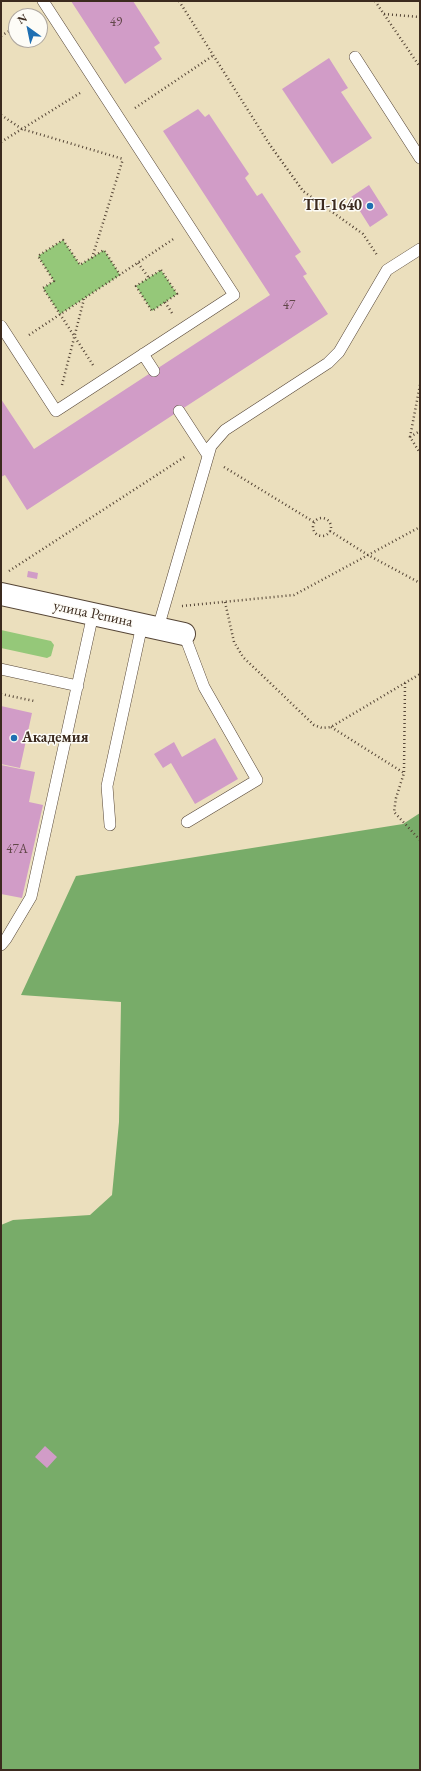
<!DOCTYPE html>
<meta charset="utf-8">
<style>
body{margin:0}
#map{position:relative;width:421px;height:1771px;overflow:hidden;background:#ebdfbd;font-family:"EB Garamond",serif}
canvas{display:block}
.frame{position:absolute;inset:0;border:2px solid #3b2a1e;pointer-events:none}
.north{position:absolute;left:8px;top:8px;width:40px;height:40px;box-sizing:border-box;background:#fdfcf7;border:1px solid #afa8a0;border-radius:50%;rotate:327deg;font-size:11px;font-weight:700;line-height:16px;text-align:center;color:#3b2a1e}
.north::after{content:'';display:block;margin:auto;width:14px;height:18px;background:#1f6fb2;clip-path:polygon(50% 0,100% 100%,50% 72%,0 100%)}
</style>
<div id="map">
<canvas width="421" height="1771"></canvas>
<div class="frame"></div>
<div class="north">N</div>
</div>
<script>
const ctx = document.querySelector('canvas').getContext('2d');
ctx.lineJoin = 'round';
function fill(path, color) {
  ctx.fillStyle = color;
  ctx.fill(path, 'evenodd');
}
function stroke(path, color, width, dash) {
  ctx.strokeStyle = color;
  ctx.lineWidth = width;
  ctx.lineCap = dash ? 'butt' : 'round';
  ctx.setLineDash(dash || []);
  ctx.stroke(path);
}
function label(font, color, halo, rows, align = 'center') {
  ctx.font = font + ' "EB Garamond",serif';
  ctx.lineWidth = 3;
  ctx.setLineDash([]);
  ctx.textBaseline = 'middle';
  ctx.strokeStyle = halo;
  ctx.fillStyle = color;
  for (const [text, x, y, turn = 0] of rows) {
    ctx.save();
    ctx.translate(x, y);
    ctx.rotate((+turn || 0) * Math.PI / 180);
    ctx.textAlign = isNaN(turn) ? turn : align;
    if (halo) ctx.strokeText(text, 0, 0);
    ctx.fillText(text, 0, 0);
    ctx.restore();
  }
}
fill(new Path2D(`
 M63 240 80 265 104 250 120 275 60 314 43 288 54 281 38 256Z
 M161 270 177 294 152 311 136 286Z
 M1 630 51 641 54 645 51 656 47 658 1 648Z`), '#95c879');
fill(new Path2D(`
 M420 813V1770H1V1225L13 1220 90 1215 112 1195 119 1122 121 1002 21 995 76 876 403 824Z`), '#78ac69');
fill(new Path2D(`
 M71 1H133L160 43 154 47 162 59 125 84Z
 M329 58 348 88 341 92 372 138 332 164 282 89Z
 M198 109 205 117 209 114 249 174 245 178 257 196 262 193 301 252 295 256 307 274 303 276 328 314 27 510 5 475 1 477V399L34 449 270 295 163 131Z
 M369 185 388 215 370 227 351 197Z
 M28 571 38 573 37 579 27 577Z
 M1 706 32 713 20 768 1 764Z
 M215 738 238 779 195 804 171 763 163 768 154 754 174 742 182 757Z
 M1 765 35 772 29 802 43 805 22 898 1 894Z
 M45 1446 57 1457 47 1468 35 1457Z`), '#d19cc7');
const service = new Path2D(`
 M355 57 420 158
 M1 326 56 411 234 295 43 1
 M143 354 154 371
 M179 411 207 454
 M158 628 211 446 225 430 328 363 339 352 387 270 420 249
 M184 634 204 687 257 780 187 822
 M1 669 78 686
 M110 825 107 786 142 625
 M1 945 6 939 31 897 93 614`);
const minor = new Path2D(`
 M1 594 184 634`);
stroke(service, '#554536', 12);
stroke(minor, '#554536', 24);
stroke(new Path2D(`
 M179 1 270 145 303 191 363 234 377 255
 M375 1 420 67
 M384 14 420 17
 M1 36 16 27
 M135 108 214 55
 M1 115 22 129 123 159
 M1 142 80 93
 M92 258 123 159
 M138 263 149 278
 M161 270 177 294 152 311 136 286Z
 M165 302 172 313
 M29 335 175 238
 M93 365 43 288 54 281 38 256 63 240 80 265 104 250 120 275
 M62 385 84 299
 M420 385 410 437 420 453
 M410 437 420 431
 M224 467 314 522
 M313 527a9 9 0 1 1 18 0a9 9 0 1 1-18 0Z
 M330 531 368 555 420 583
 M9 571 186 456
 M225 602 234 642 243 657 314 725 322 728 331 727 420 674
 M182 606 294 595 420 527
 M1 694 34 701
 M331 727 404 773 396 798 394 812 420 840
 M404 772 405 683`), '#554536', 2.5, [1, 3]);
stroke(service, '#fff', 11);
stroke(minor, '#fff', 22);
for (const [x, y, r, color] of [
 [370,206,4,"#1f6fb2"],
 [14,738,4,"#1f6fb2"]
]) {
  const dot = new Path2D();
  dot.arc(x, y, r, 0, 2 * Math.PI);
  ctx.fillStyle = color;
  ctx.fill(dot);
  stroke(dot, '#fdfcf7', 1.5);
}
label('13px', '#604648', null, [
 ["49",116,22],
 ["47",289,305],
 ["47А",17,849]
]);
label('bold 15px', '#3b2a1e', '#fdfcf7', [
 ["ТП-1640",362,206],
 ["Академия",22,738,"left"]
], 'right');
label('15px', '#3b2a1e', '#fdfcf7', [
 ["улица Репина",93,614,12]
]);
</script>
